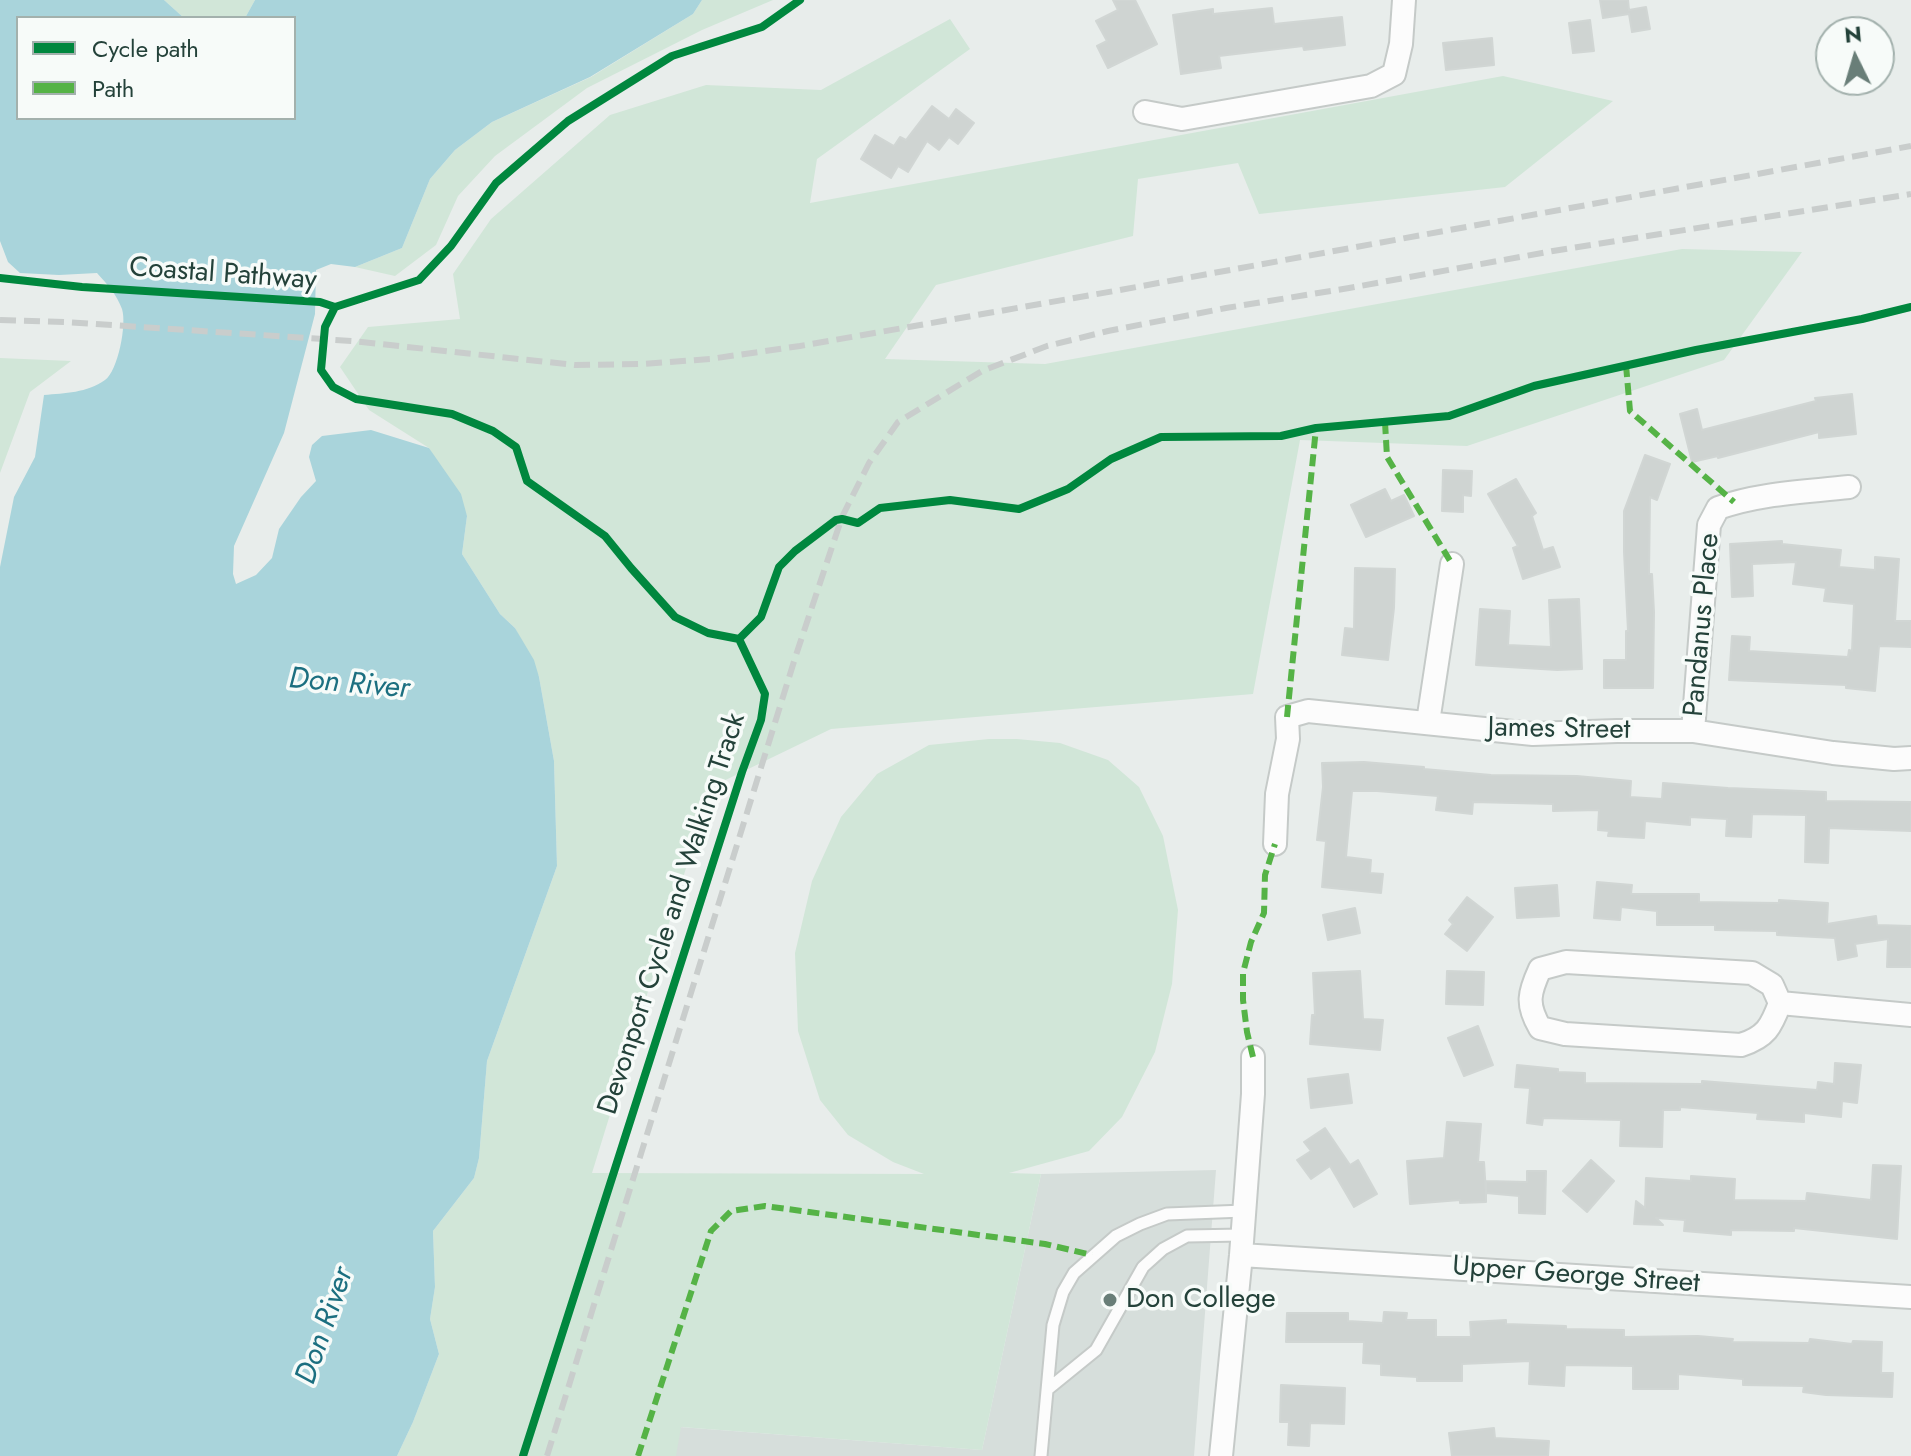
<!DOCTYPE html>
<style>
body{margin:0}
#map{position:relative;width:1911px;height:1456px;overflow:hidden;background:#e8edeb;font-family:Jost,sans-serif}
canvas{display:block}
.legend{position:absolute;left:16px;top:16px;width:280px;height:104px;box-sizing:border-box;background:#f7fbf9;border:2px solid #a3b1ad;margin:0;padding:10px 14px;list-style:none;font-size:24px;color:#24423a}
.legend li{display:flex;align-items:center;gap:16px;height:40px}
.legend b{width:40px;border:2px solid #a3b1ad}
.north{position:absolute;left:1815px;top:16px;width:80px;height:80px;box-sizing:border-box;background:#f7fbf9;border:2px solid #a3b1ad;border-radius:50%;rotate:355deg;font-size:22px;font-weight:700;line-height:32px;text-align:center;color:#24423a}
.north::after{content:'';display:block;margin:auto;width:28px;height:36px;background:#697e78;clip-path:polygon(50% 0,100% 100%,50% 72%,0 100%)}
</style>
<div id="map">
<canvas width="1911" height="1456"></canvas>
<ul class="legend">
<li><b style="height:10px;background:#00873e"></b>Cycle path</li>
<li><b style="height:10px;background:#55b346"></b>Path</li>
</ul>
<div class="north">N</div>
</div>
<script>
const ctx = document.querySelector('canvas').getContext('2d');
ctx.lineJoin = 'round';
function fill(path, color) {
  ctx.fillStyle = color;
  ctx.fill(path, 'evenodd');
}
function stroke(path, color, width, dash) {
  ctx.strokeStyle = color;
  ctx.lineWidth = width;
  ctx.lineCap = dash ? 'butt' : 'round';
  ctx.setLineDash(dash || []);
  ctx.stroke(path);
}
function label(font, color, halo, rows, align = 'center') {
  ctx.font = font + ' Jost,sans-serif';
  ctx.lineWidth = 7;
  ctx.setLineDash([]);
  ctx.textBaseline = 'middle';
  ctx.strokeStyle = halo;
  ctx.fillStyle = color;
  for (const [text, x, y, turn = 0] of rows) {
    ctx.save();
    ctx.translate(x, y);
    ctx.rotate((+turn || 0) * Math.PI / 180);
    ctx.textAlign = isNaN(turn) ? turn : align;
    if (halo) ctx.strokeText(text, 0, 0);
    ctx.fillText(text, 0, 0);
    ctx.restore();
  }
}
fill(new Path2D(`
 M1216 1170 1194 1456H674L680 1427 982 1450 1041 1174Z`), '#d6dedb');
fill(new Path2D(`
 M164 0H255L245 18H184Z
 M702 0H773L702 30 587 88 495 156 458 196 436 245 395 276 355 267 402 248 430 179 455 150 492 122 591 77 693 14Z
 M950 19 970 49 817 159 810 203 1503 76 1613 101 1505 187 1259 214 1238 163 1138 179 1133 236 936 285 885 359 1045 364 1682 249 1802 252 1724 360 1467 446 1300 440 1253 694 831 729 711 787 592 1173 924 1174 893 1162 848 1135 820 1100 798 1031 795 953 812 881 841 817 877 774 929 745 989 739H1017L1060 743 1108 760 1139 787 1163 836 1178 910 1172 984 1155 1052 1122 1117 1089 1151 1009 1173 1041 1174 982 1450 681 1427 676 1456H397L413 1422 439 1354 430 1319 435 1287 433 1231 474 1178 479 1158 487 1061 557 866 554 761 539 677 515 628 500 614 462 554 467 516 429 448 369 410 340 367 368 327 460 319 453 274 491 219 610 115 706 85 821 90Z
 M0 358 71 361 30 392 0 473Z`), '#d1e6d8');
fill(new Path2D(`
 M0 0H164L184 18H18V118H294V18H245L255 0H702L693 14 590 77 492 122 455 150 430 179 402 248 355 267 331 264 316 270 315 314 284 433 234 546 233 574 236 584 256 575 272 558 279 529 301 497 316 481 309 457 312 445 322 436 371 430 429 448 461 494 467 516 462 554 500 614 515 628 534 660 539 677 554 761 557 866 487 1061 479 1158 474 1178 433 1231 435 1287 430 1319 439 1354 413 1422 397 1456H0V567L14 497 35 457 44 395C65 393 87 393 105 380 118 371 127 324 122 309 117 295 107 284 97 273L59 275 20 273 8 262 0 241Z`), '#a9d4db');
const building = new Path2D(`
 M1113 0H1135L1157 44 1108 68 1097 46 1107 41 1096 21 1118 10Z
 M1600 0H1628L1629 10 1646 7 1650 29 1632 32 1629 14 1603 18Z
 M1272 8 1274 24 1342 17 1345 45 1304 50 1303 46 1219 56 1221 68 1181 74 1173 15 1213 9V14Z
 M1590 20 1594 51 1573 53 1569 23Z
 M1492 38 1494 65 1446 70 1443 43Z
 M932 106 949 119 956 109 974 123 958 144 949 137 939 150 927 141 908 172 898 166 891 178 861 159 875 135 894 146 900 137 906 140Z
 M1852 394 1856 434 1819 438V432L1718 458V456L1692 462 1680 414 1697 409 1702 430 1816 401 1815 398Z
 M1645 455 1670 464 1657 500 1650 497 1649 574H1652L1654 612 1653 688H1604V660H1626V631H1628L1624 552V511Z
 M1443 470 1472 471 1471 496 1463 495V512L1442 511Z
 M1516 479 1536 513 1532 516 1543 550 1553 547 1560 567 1523 579 1513 548 1518 546 1488 494Z
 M1385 489 1391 501 1404 495 1414 516 1366 537 1351 505Z
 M1782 541V544L1841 550 1839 567 1875 570V557L1899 559 1895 621H1911V647L1879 646 1875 691 1846 688V685L1729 680 1732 636 1750 637 1749 651 1848 657 1849 650 1852 651 1854 604 1824 601 1826 588 1793 584 1796 562 1752 564 1753 596 1732 597 1730 544Z
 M1355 568 1395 569 1394 608 1388 660 1342 655 1345 628 1354 629Z
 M1579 599 1582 669 1557 670 1476 665 1480 609 1510 611 1508 645 1551 647 1549 600Z
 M1364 762 1424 767V769L1491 775 1577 776 1631 781 1630 797 1662 799 1663 783 1728 788 1826 792V801L1911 802V831L1829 828 1828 863 1805 862 1806 815 1752 814 1751 837 1726 836 1727 819 1690 817V825L1645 821 1644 838 1608 836 1609 831 1598 830 1599 810 1553 811V804L1473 802 1472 814 1436 810 1438 796 1377 791H1352L1346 857 1371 860 1370 873 1383 874 1381 893 1322 887 1326 841 1317 840 1323 787 1322 763Z
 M1597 882 1632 885 1631 894H1699V902L1779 903V900L1828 903 1827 924 1876 916 1877 925 1911 926V967H1887L1888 939 1855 944 1857 956 1838 960 1835 938 1777 935V931L1715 930V925H1657V911L1621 907 1620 920 1594 918Z
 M1557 885 1559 916 1517 918 1515 888Z
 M1467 897 1493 917 1467 951 1445 934 1453 924 1449 920Z
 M1355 908 1360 933 1328 940 1323 915Z
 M1360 971 1363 1019 1383 1020 1380 1050 1310 1044 1312 1015H1315L1313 973Z
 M1447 971 1484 972 1483 1005 1446 1004Z
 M1478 1026 1493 1065 1464 1076 1448 1038Z
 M1835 1063 1861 1065 1857 1103 1842 1101 1841 1117 1804 1113V1122L1757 1119 1758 1113 1680 1107V1110H1663L1662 1147 1620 1146 1621 1120 1543 1118 1542 1125 1527 1123 1530 1088 1515 1087 1517 1065 1558 1069V1072L1585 1073V1083L1702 1084V1081L1817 1090 1818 1082 1834 1084Z
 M1348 1074 1352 1103 1311 1108 1308 1079Z
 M1447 1122 1481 1124 1478 1162H1484L1486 1193V1181L1527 1182V1171H1546L1545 1214 1519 1213V1196L1486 1193V1202L1460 1203V1200L1410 1204 1407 1161 1444 1158Z
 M1325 1128 1350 1165 1358 1160 1377 1194 1354 1207 1330 1166 1311 1179 1297 1160 1311 1151 1304 1142Z
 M1591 1160 1614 1181 1587 1212 1563 1191Z
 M1873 1165 1901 1166 1897 1239 1794 1228V1231L1731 1230V1235L1684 1231 1685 1220 1656 1218 1663 1225 1634 1224 1636 1201 1645 1208 1646 1178 1691 1181V1176L1735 1179 1734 1200 1806 1201 1807 1193 1871 1200Z
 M1384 1312 1407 1313 1406 1320H1436V1337H1471L1470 1322 1506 1320V1324L1566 1326V1329L1624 1330V1337L1698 1336 1733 1339 1732 1342 1809 1343 1810 1339 1852 1344 1853 1341 1882 1342 1881 1373H1893L1892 1397 1826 1395 1803 1392 1804 1386 1743 1385V1379L1678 1374V1389H1633V1366L1565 1365 1564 1386 1529 1384 1530 1361 1462 1364V1381H1417V1377L1381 1375V1364L1363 1363 1364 1342H1286L1287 1313H1348V1321L1383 1323Z
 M1281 1385 1345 1388 1344 1424 1310 1423 1309 1446 1288 1445 1289 1422H1280Z
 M1494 1428 1495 1438 1549 1441 1548 1456H1452L1449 1433Z`);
fill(building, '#cfd4d2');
stroke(building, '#d1d6d4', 2);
const service = new Path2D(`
 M1048 1389 1096 1350 1143 1267 1163 1249 1187 1236 1242 1235
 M1041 1456 1053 1325 1063 1292 1074 1273 1116 1236 1140 1224 1167 1214 1244 1211`);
const minor = new Path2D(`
 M1145 112 1182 119 1371 86 1394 74 1401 44 1404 0
 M1428 722 1452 564
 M1693 731 1709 525 1718 508C1760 493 1805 492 1849 487
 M1275 844 1277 794 1288 739 1287 717 1308 711 1533 734 1617 731H1693L1833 753 1894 759 1911 758
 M1566 962 1752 973 1772 985 1780 1003C1771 1027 1766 1037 1741 1045L1565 1034 1540 1028C1526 1004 1529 993 1540 969Z
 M1780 1003 1911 1015
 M1241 1255 1911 1297
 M1221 1456 1241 1255 1253 1094V1057`);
stroke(service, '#c5cac8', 15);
stroke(minor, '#c5cac8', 26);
stroke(service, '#fcfcfc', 11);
stroke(minor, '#fcfcfc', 22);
stroke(new Path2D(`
 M0 320 66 322 352 341 575 365 643 364 710 359 800 346 1120 290 1911 146
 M547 1456 796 655 842 517 869 463 898 422 982 371 1047 346 1108 331 1226 308 1349 288 1553 251 1911 194`), '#c9cdcc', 6, [16, 8]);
stroke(new Path2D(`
 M1626 365 1630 411 1734 502
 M1385 422 1387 457 1452 564
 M1287 717 1316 428
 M1253 1057 1247 1032 1243 1000V973L1251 942 1264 913 1265 875 1275 844
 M638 1456 711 1231 731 1211 765 1206 1045 1244 1092 1255`), '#55b346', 6, [12, 6]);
stroke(new Path2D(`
 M0 278 82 287 320 302 335 307 325 327 321 370 333 387 356 399 452 414 493 431 516 447 527 481 605 536 631 568 675 617 708 633 739 639
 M335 307 419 280 451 246 496 183 568 121 672 56 762 27 800 0
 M739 639 761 617 779 567 795 551 836 520 842 519 858 523 880 508 950 500 1019 509 1068 489 1111 459 1161 437 1281 436 1316 428 1449 416 1534 386 1696 350 1862 319 1911 307
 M523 1456 742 772 761 720 765 694 739 639`), '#00873e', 8);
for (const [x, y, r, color] of [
 [1110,1300,8,"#697e78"]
]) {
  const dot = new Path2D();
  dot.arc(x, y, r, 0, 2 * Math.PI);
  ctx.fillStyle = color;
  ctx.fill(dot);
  stroke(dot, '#f7fbf9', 3);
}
label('28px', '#24423a', '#f7fbf9', [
 ["Coastal Pathway",223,275,4],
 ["Pandanus Place",1703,625,-85],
 ["James Street",1559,730,1],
 ["Devonport Cycle and Walking Track",673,914,-72],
 ["Upper George Street",1576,1276,4]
]);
label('28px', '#24423a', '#f7fbf9', [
 ["Don College",1126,1300]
], 'left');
label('italic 30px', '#1c6f80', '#f7fbf9', [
 ["Don River",349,685,5],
 ["Don River",326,1326,-71]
]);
</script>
